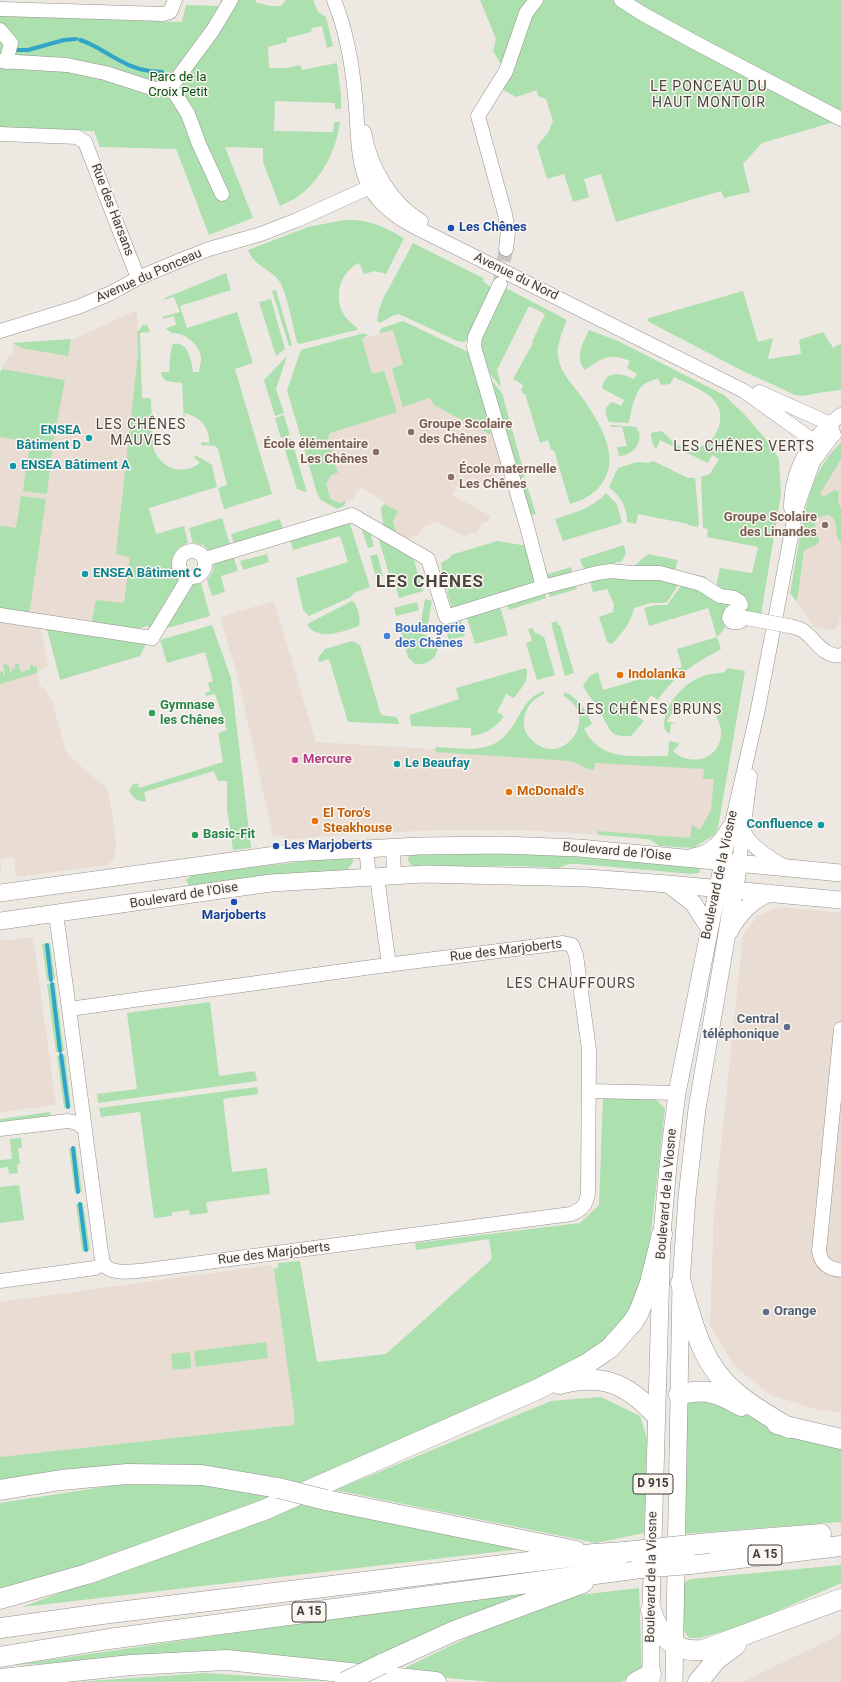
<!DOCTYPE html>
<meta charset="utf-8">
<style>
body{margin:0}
canvas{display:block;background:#eee8e3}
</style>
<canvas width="841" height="1682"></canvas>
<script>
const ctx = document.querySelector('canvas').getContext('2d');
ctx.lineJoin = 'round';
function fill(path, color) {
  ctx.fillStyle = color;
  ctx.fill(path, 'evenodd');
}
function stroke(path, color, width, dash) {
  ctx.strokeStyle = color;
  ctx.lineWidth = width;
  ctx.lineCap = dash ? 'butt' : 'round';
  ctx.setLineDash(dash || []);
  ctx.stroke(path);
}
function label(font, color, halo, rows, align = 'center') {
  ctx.font = font + ' Roboto,sans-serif';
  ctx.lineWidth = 3;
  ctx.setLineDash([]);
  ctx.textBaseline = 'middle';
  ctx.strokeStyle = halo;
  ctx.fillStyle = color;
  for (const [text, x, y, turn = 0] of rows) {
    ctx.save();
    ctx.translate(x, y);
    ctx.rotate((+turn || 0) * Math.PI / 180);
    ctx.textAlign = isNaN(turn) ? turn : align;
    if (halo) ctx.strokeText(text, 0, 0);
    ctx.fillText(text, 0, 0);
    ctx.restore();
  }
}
fill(new Path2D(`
 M137 310 141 539 126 632 0 612V372L8 357 13 355V343L74 339Z
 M404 326 469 360 507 468 500 470 496 479 482 483 473 478 459 482 452 495 491 516 488 521 482 523 477 532 464 536 437 522 424 526 419 535 406 539 397 534 391 509 384 504 382 500 362 488 358 490 353 499 339 503 330 497 326 484 331 475 338 473 328 438 365 371 356 341Z
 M841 452V617L838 620 840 623 834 630 815 628 797 602 813 498Z
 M274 601 316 742 727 767 719 811 696 844 594 834 518 830H443L374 833 366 827H354L350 834 284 840 282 835 273 836 237 674 220 617Z
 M0 620 40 627 48 665 37 673 40 686 44 688 52 701 66 751 70 757 107 788 112 811 116 842 115 854 113 860 107 865 16 877 14 857 0 859 2 873 0 874Z
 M780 907 841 913V1412L818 1410 771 1395 734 1366 710 1325 714 1212 743 935 758 915Z
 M33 937 56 1105 0 1112V941Z
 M270 1265 274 1269 295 1420 293 1425 0 1457V1302Z
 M841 1634V1682H743Z`), '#e9dcd2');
fill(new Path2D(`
 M221 0H256L255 2 270 6H281L286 0H313L318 12 326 17 333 46 327 48 322 26 312 28 311 32 287 38V42L268 47 269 68H287L300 65 302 70 337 63 341 96V109H335V103L275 101 274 131 333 132 334 122H340C337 150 320 182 296 198 291 201 285 203 280 206L263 162V148L225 147 253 218 209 235 176 149 100 147 94 131 0 128V16L182 22 186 5 220 6Z
 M480 0H531L502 66 493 51 496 39Z
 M544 0H612L640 18 834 122 762 143 743 164 750 192 724 198 721 191 616 222 601 174 584 179 589 197 573 202 564 174 547 179 537 146 548 133 553 121 546 99 538 96 537 90 516 97 500 88 531 18 536 9Z
 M632 0H841V114L705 42Z
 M344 220C370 219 382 226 404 238L386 274 375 271 364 274 359 263C340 272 333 296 344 315 347 320 353 324 357 328V330L299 344 297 342C293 328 287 293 280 282 271 269 254 266 248 250L308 227Z
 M413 243 483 278 484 279 483 281 493 289 467 340 464 342 457 341 399 314 392 316 380 323 377 321 379 309 383 299Z
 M226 273 231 290 180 306 187 328 237 312 253 363 235 369 272 494 224 509 218 488 227 485 218 449 215 446 201 445 202 442 209 443C210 427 200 417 185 413L184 421 182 383 166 381 162 377 161 372H169C170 366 170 348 173 344 188 340 192 362 193 372H199C199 367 201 364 201 360 201 348 191 338 180 334 175 333 170 334 166 328L176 325 174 316 163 319 162 317 180 312 174 297 164 300 165 298Z
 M504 287 567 320C562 333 555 347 559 361 562 373 571 383 578 392 595 415 621 453 604 480 597 493 584 500 570 504L554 450H551L548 440 540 443 525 394H523L521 389 523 388 522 384 513 379 533 343 532 342 545 314 529 306 497 370 501 385 500 386 490 374 480 342 503 294Z
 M276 290 292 345 289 346 272 291Z
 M743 291 758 342 773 338 768 359 801 354 799 340 823 332 834 349 835 346 841 344V390L824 392 803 396 795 395 743 371 647 321 649 318Z
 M271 299 285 349 276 356 259 302Z
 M403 321 470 353 496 432 489 434 434 405 430 398 403 407 392 369 403 364 393 330 381 333 379 331 382 328Z
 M143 325H147L150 332 140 333 142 398H150L151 400 153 447C160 468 181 477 200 463L194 457 195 455 212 465 217 487 149 508 156 534 184 526 188 543C171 549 168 567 179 580L150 632 148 626 126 632 91 626 96 600 124 603 130 557 116 554 138 355 137 332Z
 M589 330 618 341 724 395 745 415 770 444 779 459 781 494 761 615 746 614 744 598 740 593 730 594 716 586 720 568 752 573 758 547 707 537 708 529 703 528 701 477 710 474 719 459 712 455 708 463 660 440 656 449 652 443 651 433 661 431C669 436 673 445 683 448 711 455 733 419 712 398 702 389 686 383 674 377L670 384 661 385 658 378C654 380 650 381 646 383 635 388 631 412 629 423L609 422C605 414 603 406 613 402L621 406 624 400 603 389 602 387C607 369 621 373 634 379L637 374 627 368 630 361C610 352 601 358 585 370 574 357 583 343 589 330Z
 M364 333 368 335 362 339 372 374 384 371 397 412 330 433 328 438 338 473 331 475 326 484 330 498 339 503 346 501 344 506 337 509 321 500 317 493 287 390 301 350Z
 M71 339 68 356 21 348 13 343Z
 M287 356 276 389 284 413 275 416 264 380Z
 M2 369 65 380 53 442 47 494 23 491 30 442 0 437V372Z
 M493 382 502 393 525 476 517 481 488 384Z
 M284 415 290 435 281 438 275 418Z
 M611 425 636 427C646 440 633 456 619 456L617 447 627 446 622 427H611Z
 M291 438 306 489 307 492 297 489 282 440Z
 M841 442V459L820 494 824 496 835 490 839 492 838 502 841 508V543C832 533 841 522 829 515 814 515 811 527 819 538 820 547 812 546 806 549L804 552 797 602 790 593C798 555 802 500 822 466 827 457 835 449 841 442Z
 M653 461 688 478H695L699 522 698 527 688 525V524L638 514 636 524 627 522C627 507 621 497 609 487L618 468 637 462 648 463Z
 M525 479 536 514 528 516 518 484Z
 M606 493 617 504 622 523 563 541 555 519C574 513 593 508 606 493Z
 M21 496 46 499 29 616 0 612V526L16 528Z
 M384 504 398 511 393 521 397 534 384 531 381 508Z
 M222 518 231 548 210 552 203 545 193 543 189 528Z
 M280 519 284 532 235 547 231 534Z
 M349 521 370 587 354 593 351 597 309 616 303 610 296 578 348 562 340 536 293 550 290 539Z
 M369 528 374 546 368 548 362 530Z
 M377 533 406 552 414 560 423 591 399 598 392 573 389 574Z
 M497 541 522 545 528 543 539 583 453 612 447 592 448 591V589L446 590 441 571 442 570 441 563 451 557V555Z
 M624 545 626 553 622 561 592 570H587L582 566 580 559Z
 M267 554 269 562 243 570 240 561Z
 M377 554 383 576 376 578 370 556Z
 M648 554 678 560 675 570 706 577 705 581 632 568Z
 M233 555 238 571 221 576 225 592 212 596 207 580 213 571 214 561Z
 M544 563 548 574 571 567 573 576 546 584 540 564Z
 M638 576 681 581 667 602 663 603H651L634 608C631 623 622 633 612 644L607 642 599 617 613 612 614 604 607 589 593 592 590 581Z
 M575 581 577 589 550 597 547 590Z
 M684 582 727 603C733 614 726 630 717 637L721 649C696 663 674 675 658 700L651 695 637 716 644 721 631 736H621L614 734 610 730 596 705 585 690 583 685 591 675 598 672 603 690 682 667 677 649 717 637 708 608 649 626 644 608 655 605H667Z
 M201 583 210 616 160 630 188 584Z
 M544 591 546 598 509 610 506 602Z
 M425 599 432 601 427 629 420 627Z
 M352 601 355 603C358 609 361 619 359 626 343 631 320 642 307 625L309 623Z
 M417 602 419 610 396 616 394 608Z
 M500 606 508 635 475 644 466 615Z
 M461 620 465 636 449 640 444 624Z
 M557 621 558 625H560L574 673 565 676 551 623Z
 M212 625 231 678 251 848 233 850 227 809V781H218L214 771 144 792 146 801C138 803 133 797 129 791L132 785 137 783 139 788 223 762 218 733 227 730 215 694 206 696 205 693 210 691 208 683 213 681 205 652 167 663 160 640Z
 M415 627C420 637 433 633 438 645 438 658 427 666 415 664L408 657 401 631Z
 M533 628 534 632 544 637 555 675 537 680 526 643 532 641 528 629Z
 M47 629 145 643V646L140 656 60 680Z
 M352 641 360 645 381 715 396 717 400 724 348 722 329 659 319 662 318 658 325 649Z
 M19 663V669L22 672 30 669V665L32 664 33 667 37 666V673L0 684V673L3 671V676L5 674 3 665 6 664 9 666 10 672 12 671V667L15 670V664Z
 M526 668C530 680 521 688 514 698L506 694 497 712 504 716C496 728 485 734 471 736V728L411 726 410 715 459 699 456 688Z
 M727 668 745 671 718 828 714 835 693 848 660 846 649 839 599 835 597 831 690 838 692 825 700 830 711 810 714 779H703L704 769 595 763 594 770C585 769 579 763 571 761L435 752 436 747C453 748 473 751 489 746 520 735 516 700 544 691V694C533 699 525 707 524 720 523 728 527 736 533 741 563 769 602 716 563 696L565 692C579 699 586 710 592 724L584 729C602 763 634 755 668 756L669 741 679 743V745L673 751C680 758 691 761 701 759 739 748 718 689 681 706 675 709 669 715 667 722L676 723 671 724 670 733H668C662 728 664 723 665 716 671 697 687 681 706 675 712 673 719 674 725 672Z
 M413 852 554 854 676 864 700 869 699 873 692 874 578 864H569L558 868 521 866H414C409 864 407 861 409 855Z
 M343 857H350L354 861 347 870 190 888 186 880 193 874Z
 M50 943 55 979 47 980 42 944Z
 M55 983 64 1051 56 1052 47 984Z
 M210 1002 219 1076 255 1071 257 1081 98 1103 97 1094 137 1089 127 1013Z
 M65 1055 71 1107 64 1108 57 1056Z
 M257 1087 258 1094 223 1099 232 1172 267 1168 270 1194 206 1202 208 1213 190 1215 189 1210 172 1212V1216L154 1218 140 1112 101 1117 99 1108Z
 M603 1097 655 1099 665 1108 649 1250 636 1303 597 1352 304 1484 263 1476 0 1484V1457L293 1425 295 1420 274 1269 278 1268V1263L300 1261 317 1362 386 1354 492 1259 489 1239 416 1250 415 1243 580 1223 599 1205Z
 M50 1112 51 1118 0 1124V1119Z
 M21 1138 22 1148H18L20 1164 17 1165 18 1173 9 1174 8 1167 0 1168V1160L12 1159 10 1139Z
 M76 1147 82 1192 75 1193 69 1148Z
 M19 1185 24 1220 0 1223V1187Z
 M83 1203 90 1250 82 1251 76 1204Z
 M266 1342 268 1358 196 1367 194 1351Z
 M190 1352 191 1368 173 1370 171 1354Z
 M694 1395 730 1406 783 1434 841 1448V1522L681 1534 685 1399Z
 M601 1397 640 1416 647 1439 644 1533 596 1543 335 1490 551 1401Z
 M128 1483 220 1484 274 1496 177 1536 0 1591V1503Z
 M300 1503 521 1549 22 1607Z
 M841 1565V1583L746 1625 699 1638H689L681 1627V1583L692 1579Z
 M556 1586 357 1666 231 1655 14 1665Z
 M639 1588 642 1673 621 1682H491L394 1673 508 1618 562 1597Z
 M206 1673 327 1681 75 1682Z`), '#ace0ae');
stroke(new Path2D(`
 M80 40C94 44 105 53 117 59 130 67 147 72 162 72
 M12 50H28L64 40 76 39
 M47 945 51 980
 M52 984 60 1051
 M61 1055 68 1107
 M73 1148 78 1192
 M80 1204 86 1250`), '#31a5c8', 4);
stroke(new Path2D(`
 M500 282 506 249`), '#cbc5c1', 14, [14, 7]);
const minor = new Path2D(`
 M334 0C346 30 352 63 355 95 361 156 351 194 415 227L744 391 808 437 825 444
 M621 0 643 14 698 44 841 119
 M0 9 163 14 170 12 175 0
 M0 30 11 43 6 62
 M0 61 67 65 105 73 155 89 171 87
 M171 87 188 114 199 144 222 194
 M171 87 213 30 231 0
 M364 132C370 166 390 203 421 221
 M0 134 77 137 85 142 138 278
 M506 249 508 232 505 214 478 116 506 71 526 13 536 0
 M500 284 475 337 474 347 526 523 543 587
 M0 331 78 307 111 293 138 278 186 258 209 249 261 234 297 220 370 187 379 188
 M759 392 826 422 831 427 834 435
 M791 508C791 470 810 437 841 415
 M179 564a13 13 0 1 1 26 0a13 13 0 1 1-26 0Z
 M205 559 352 515 428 559 446 617 543 587 597 573 611 571 631 573H660L701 584 720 596 734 598 739 601 741 605 731 613 729 618 732 622H739L746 618
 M0 615 152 638 189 577
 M789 626C793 627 798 628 802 630 814 637 824 659 841 655
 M744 831C748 845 772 860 785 867
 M393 847 394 876
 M366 848 369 877
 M723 862 757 714 796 510 813 462 830 439
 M739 863 750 776
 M377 877 389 965
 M56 914 69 1009
 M563 943 572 945 576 955 589 1050 588 1193C586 1205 583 1209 571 1214L155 1269C143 1270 111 1277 104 1264 102 1261 102 1256 101 1252L69 1009 394 964Z
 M841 1029 819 1251C821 1264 828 1269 841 1270
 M589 1091 677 1093
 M0 1129 68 1121 77 1123 85 1129
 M0 1281 95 1268 103 1264`);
const major = new Path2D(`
 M693 857C711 854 721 844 730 828
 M668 884 693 903 709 928
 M0 893 290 853 420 846 502 845 579 848 841 873
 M0 921 271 883 424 874 587 878 668 884 841 900
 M729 932C738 915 751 900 770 893
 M651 1682V1610L662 1234 668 1165 677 1093 723 862
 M674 1682 681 1283 687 1197 697 1109 739 863`);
const highway = new Path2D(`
 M681 1283C692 1322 702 1365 735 1392 751 1406 770 1417 789 1428
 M559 1384C602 1373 626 1383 655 1414
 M679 1395C704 1387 719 1393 741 1406
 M777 1424 841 1439
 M0 1490 61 1480 127 1474 202 1475 278 1488
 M326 1500 576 1551
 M709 1543 821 1534
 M690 1564 841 1546
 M0 1599 87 1574 264 1510 536 1390 585 1365 610 1348 633 1322 639 1312 650 1283 662 1234
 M651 1610C659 1636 674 1653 703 1650L841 1599
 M0 1628 102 1614 594 1554 625 1552
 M0 1657 109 1639 640 1568
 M382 1664 454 1631 583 1583
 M0 1679 131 1665 227 1660 436 1682
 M636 1682 651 1674
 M698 1682 717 1659 736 1645`);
stroke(minor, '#96918d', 15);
stroke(major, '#96918d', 18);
stroke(highway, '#96918d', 21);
stroke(minor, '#fff', 14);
stroke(major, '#fff', 17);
stroke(highway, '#fff', 20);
const minorBridge = new Path2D(`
 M746 618 789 626`);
const highwayBridge = new Path2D(`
 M278 1488 326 1500
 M625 1552 709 1543
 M640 1568 690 1564
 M345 1682 382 1664`);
stroke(minorBridge, '#96918d', 15, []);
stroke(highwayBridge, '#96918d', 21, []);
stroke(minorBridge, '#fff', 14);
stroke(highwayBridge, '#fff', 20);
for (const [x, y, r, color] of [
 [451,228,4,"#1a4fb4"],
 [411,432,4,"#8d6e63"],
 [89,438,4,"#0f9aa8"],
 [376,452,4,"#8d6e63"],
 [13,466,4,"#0f9aa8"],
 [451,477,4,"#8d6e63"],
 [825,525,4,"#8d6e63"],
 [85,574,4,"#0f9aa8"],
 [387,636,4,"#3f7fe0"],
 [620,675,4,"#e8710a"],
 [152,713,4,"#2e9e5b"],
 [295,760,4,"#d1479c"],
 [397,764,4,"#0f9aa8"],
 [509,792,4,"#e8710a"],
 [315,821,4,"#e8710a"],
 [821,825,4,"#0f9aa8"],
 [195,835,4,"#2e9e5b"],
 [276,846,4,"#1a4fb4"],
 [234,902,4,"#1a4fb4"],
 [787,1027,4,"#5c6f8a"],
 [766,1312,4,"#5c6f8a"]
]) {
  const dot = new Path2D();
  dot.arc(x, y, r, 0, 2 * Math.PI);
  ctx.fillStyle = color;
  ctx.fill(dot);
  stroke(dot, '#fcf6f1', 1.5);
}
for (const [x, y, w] of [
 [653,1484,40],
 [765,1555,34],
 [309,1612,34]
]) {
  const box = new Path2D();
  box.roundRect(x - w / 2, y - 10, w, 20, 3);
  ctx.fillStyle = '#fcf6f1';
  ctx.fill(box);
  stroke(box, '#3e3b39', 1);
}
label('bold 12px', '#3e3b39', null, [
 ["D 915",653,1484],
 ["A 15",765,1555],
 ["A 15",309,1612]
]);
label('13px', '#034f14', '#fcf6f1', [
 ["Parc de la",178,78],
 ["Croix Petit",178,93]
]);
label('13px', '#3e3b39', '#fcf6f1', [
 ["Rue des Harsans",112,210,69],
 ["Avenue du Ponceau",149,276,-24],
 ["Avenue du Nord",516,277,26],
 ["Boulevard de l'Oise",617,852,5],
 ["Boulevard de la Viosne",720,875,-78],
 ["Boulevard de l'Oise",184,896,-9],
 ["Rue des Marjoberts",506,951,-7],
 ["Boulevard de la Viosne",667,1194,-85],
 ["Rue des Marjoberts",274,1254,-7],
 ["Boulevard de la Viosne",652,1577,-89]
]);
label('bold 13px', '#164399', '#fcf6f1', [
 ["Les Chênes",459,228],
 ["Les Marjoberts",284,846],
 ["Marjoberts",234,916,"center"]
], 'left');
label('bold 13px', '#785e54', '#fcf6f1', [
 ["Groupe Scolaire",419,425],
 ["des Chênes",419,440],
 ["École élémentaire",368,445,"right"],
 ["Les Chênes",368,460,"right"],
 ["École maternelle",459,470],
 ["Les Chênes",459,485],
 ["Groupe Scolaire",817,518,"right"],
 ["des Linandes",817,533,"right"]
], 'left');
label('bold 13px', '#0d838f', '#fcf6f1', [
 ["ENSEA",81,431,"right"],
 ["Bâtiment D",81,446,"right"],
 ["ENSEA Bâtiment A",21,466],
 ["ENSEA Bâtiment C",93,574],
 ["Le Beaufay",405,764],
 ["Confluence",813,825,"right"]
], 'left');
label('bold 13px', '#366cbe', '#fcf6f1', [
 ["Boulangerie",395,629],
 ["des Chênes",395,644]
], 'left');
label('bold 13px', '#c56008', '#fcf6f1', [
 ["Indolanka",628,675],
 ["McDonald's",517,792],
 ["El Toro's",323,814],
 ["Steakhouse",323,829]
], 'left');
label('bold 13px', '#27864d', '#fcf6f1', [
 ["Gymnase",160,706],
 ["les Chênes",160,721],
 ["Basic-Fit",203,835]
], 'left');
label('bold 13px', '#b23c85', '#fcf6f1', [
 ["Mercure",303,760]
], 'left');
label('bold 13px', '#4e5e75', '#fcf6f1', [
 ["Central",779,1020],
 ["téléphonique",779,1035],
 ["Orange",774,1312,"left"]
], 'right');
ctx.letterSpacing = '1px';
label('14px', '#4a4541', '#fcf6f1', [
 ["LE PONCEAU DU",709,87],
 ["HAUT MONTOIR",709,103],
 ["LES CHÊNES",141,425],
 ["MAUVES",141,441],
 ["LES CHÊNES VERTS",744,447],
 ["LES CHÊNES BRUNS",650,710],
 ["LES CHAUFFOURS",571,984]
]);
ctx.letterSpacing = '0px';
ctx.letterSpacing = '1px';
label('bold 17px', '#4a4541', '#fcf6f1', [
 ["LES CHÊNES",430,583]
]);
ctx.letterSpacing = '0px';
</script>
